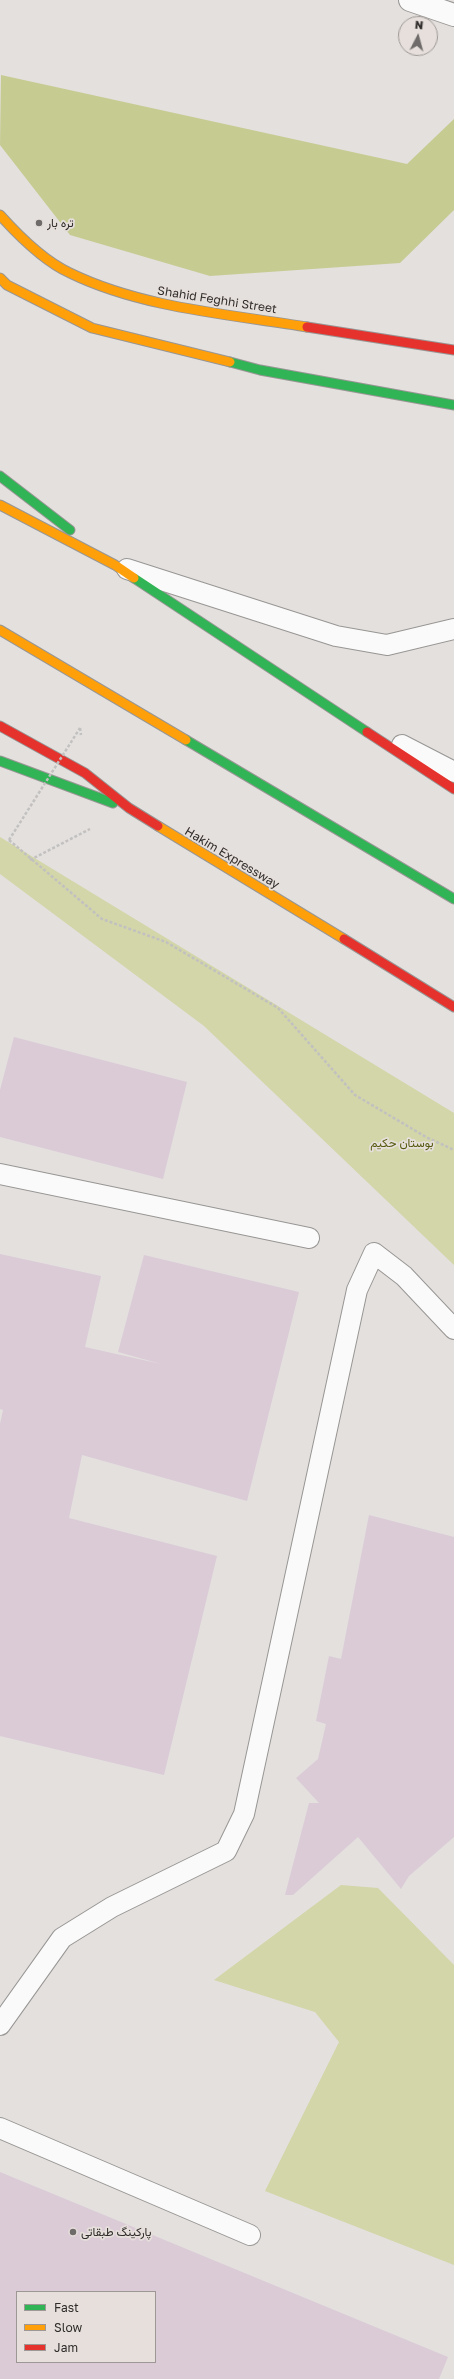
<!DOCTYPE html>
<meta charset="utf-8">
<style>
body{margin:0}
#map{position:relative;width:454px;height:2379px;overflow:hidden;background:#e3e0de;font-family:"Golos Text",sans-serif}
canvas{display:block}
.legend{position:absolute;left:16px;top:2291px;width:140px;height:72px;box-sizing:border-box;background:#e6dfdb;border:1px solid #9d9795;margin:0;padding:5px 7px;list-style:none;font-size:12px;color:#2f2c2b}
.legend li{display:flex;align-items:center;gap:8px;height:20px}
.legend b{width:20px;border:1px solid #9d9795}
.north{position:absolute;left:398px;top:16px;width:40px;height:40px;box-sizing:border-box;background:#e6dfdb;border:1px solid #9d9795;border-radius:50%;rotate:6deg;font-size:11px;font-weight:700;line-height:16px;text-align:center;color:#2f2c2b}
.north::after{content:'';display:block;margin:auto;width:14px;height:18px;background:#6e6b6a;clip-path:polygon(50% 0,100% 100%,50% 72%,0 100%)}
</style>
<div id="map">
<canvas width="454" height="2379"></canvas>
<ul class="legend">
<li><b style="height:5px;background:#30b455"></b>Fast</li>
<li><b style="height:5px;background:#ff9f0a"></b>Slow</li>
<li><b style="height:5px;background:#e5322d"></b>Jam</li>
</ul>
<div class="north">N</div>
</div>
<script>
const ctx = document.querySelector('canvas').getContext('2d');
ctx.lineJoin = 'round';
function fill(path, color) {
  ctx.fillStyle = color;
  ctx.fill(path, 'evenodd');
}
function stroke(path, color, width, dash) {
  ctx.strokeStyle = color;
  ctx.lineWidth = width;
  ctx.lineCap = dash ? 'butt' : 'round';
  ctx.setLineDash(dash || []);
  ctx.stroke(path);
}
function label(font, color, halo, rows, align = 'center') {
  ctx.font = font + ' "Golos Text",Vazirmatn,sans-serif';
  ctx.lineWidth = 3.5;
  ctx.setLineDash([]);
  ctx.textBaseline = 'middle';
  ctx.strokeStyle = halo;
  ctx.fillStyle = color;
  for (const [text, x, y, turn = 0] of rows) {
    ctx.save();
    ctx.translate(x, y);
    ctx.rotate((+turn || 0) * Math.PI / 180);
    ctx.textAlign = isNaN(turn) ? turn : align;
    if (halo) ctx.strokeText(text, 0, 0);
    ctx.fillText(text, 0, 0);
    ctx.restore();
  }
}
fill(new Path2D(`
 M0 837 454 1113V1265L204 1026 0 874Z
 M341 1885 378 1888 454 1965V2265L265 2191 339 2042 315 2012 214 1980Z`), '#d2d6a8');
fill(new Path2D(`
 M1 75 407 164 454 119V210L400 263 210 276 70 235 0 145Z`), '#c6cb92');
fill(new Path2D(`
 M14 1037 187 1082 163 1179 0 1137V1090Z
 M0 1254 101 1276 85 1347 161 1364 118 1352 144 1255 299 1292 247 1501 82 1455 69 1518 217 1556 164 1775 0 1736V1424L3 1410 0 1409Z
 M369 1515 454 1537V1837L409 1876 401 1889 358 1837 293 1895H285L309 1803H319L296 1778 318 1759 326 1724 316 1721 329 1656 341 1659Z
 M0 2172 448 2357 439 2379H0ZM17 2292H155V2362H17Z`), '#dbcbd7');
const lane = new Path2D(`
 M127 569 336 636 387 645 454 629
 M402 745 454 772
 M0 1174 309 1238
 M0 2025 62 1938 112 1907 226 1851 244 1814 357 1290 374 1253 404 1276 454 1329
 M0 2128 250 2235`);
const street = new Path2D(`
 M410 0 454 15`);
const fast = new Path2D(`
 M230 362 260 370 454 405
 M0 476 70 530
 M134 578 367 732
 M186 740 454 899
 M0 761 113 803`);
const slow = new Path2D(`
 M0 215C18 235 46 262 70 273 142 308 228 314 307 327
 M0 278 7 285 92 328 230 362
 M0 505 115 565 134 578
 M0 630 186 740
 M158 826 344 939`);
const jam = new Path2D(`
 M307 327 454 350
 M0 726 85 773 129 808 158 826
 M367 732 454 789
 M344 939 454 1007`);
stroke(lane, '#989694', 22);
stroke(street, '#989694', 24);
stroke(fast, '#989694', 11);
stroke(slow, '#989694', 11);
stroke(jam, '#989694', 11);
stroke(new Path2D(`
 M80 728 81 735
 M9 840 102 919 166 942 278 1008 355 1095 426 1137 454 1150
 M30 860 90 829`), '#c2c1c0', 2.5, [3, 2]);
stroke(lane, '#fbfafa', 20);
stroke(street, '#fbfafa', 22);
stroke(fast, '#30b455', 9);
stroke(slow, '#ff9f0a', 9);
stroke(jam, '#e5322d', 9);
stroke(new Path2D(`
 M9 840 80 728`), '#c2c1c0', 2.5, [3, 2]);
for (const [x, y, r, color] of [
 [39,223,4,"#6e6b6a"],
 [73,2232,4,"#6e6b6a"]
]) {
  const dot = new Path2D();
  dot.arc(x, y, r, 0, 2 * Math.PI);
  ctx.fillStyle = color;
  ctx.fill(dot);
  stroke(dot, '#e6dfdb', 1.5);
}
label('12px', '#2f2c2b', '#e6dfdb', [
 ["تره بار",47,223],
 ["پارکینگ طبقاتی",81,2232]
], 'left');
label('12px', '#2f2c2b', '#e6dfdb', [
 ["Shahid Feghhi Street",217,300,9],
 ["Hakim Expressway",232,858,31]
]);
label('12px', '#545a0d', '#e6dfdb', [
 ["بوستان حکیم",402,1143]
]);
</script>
